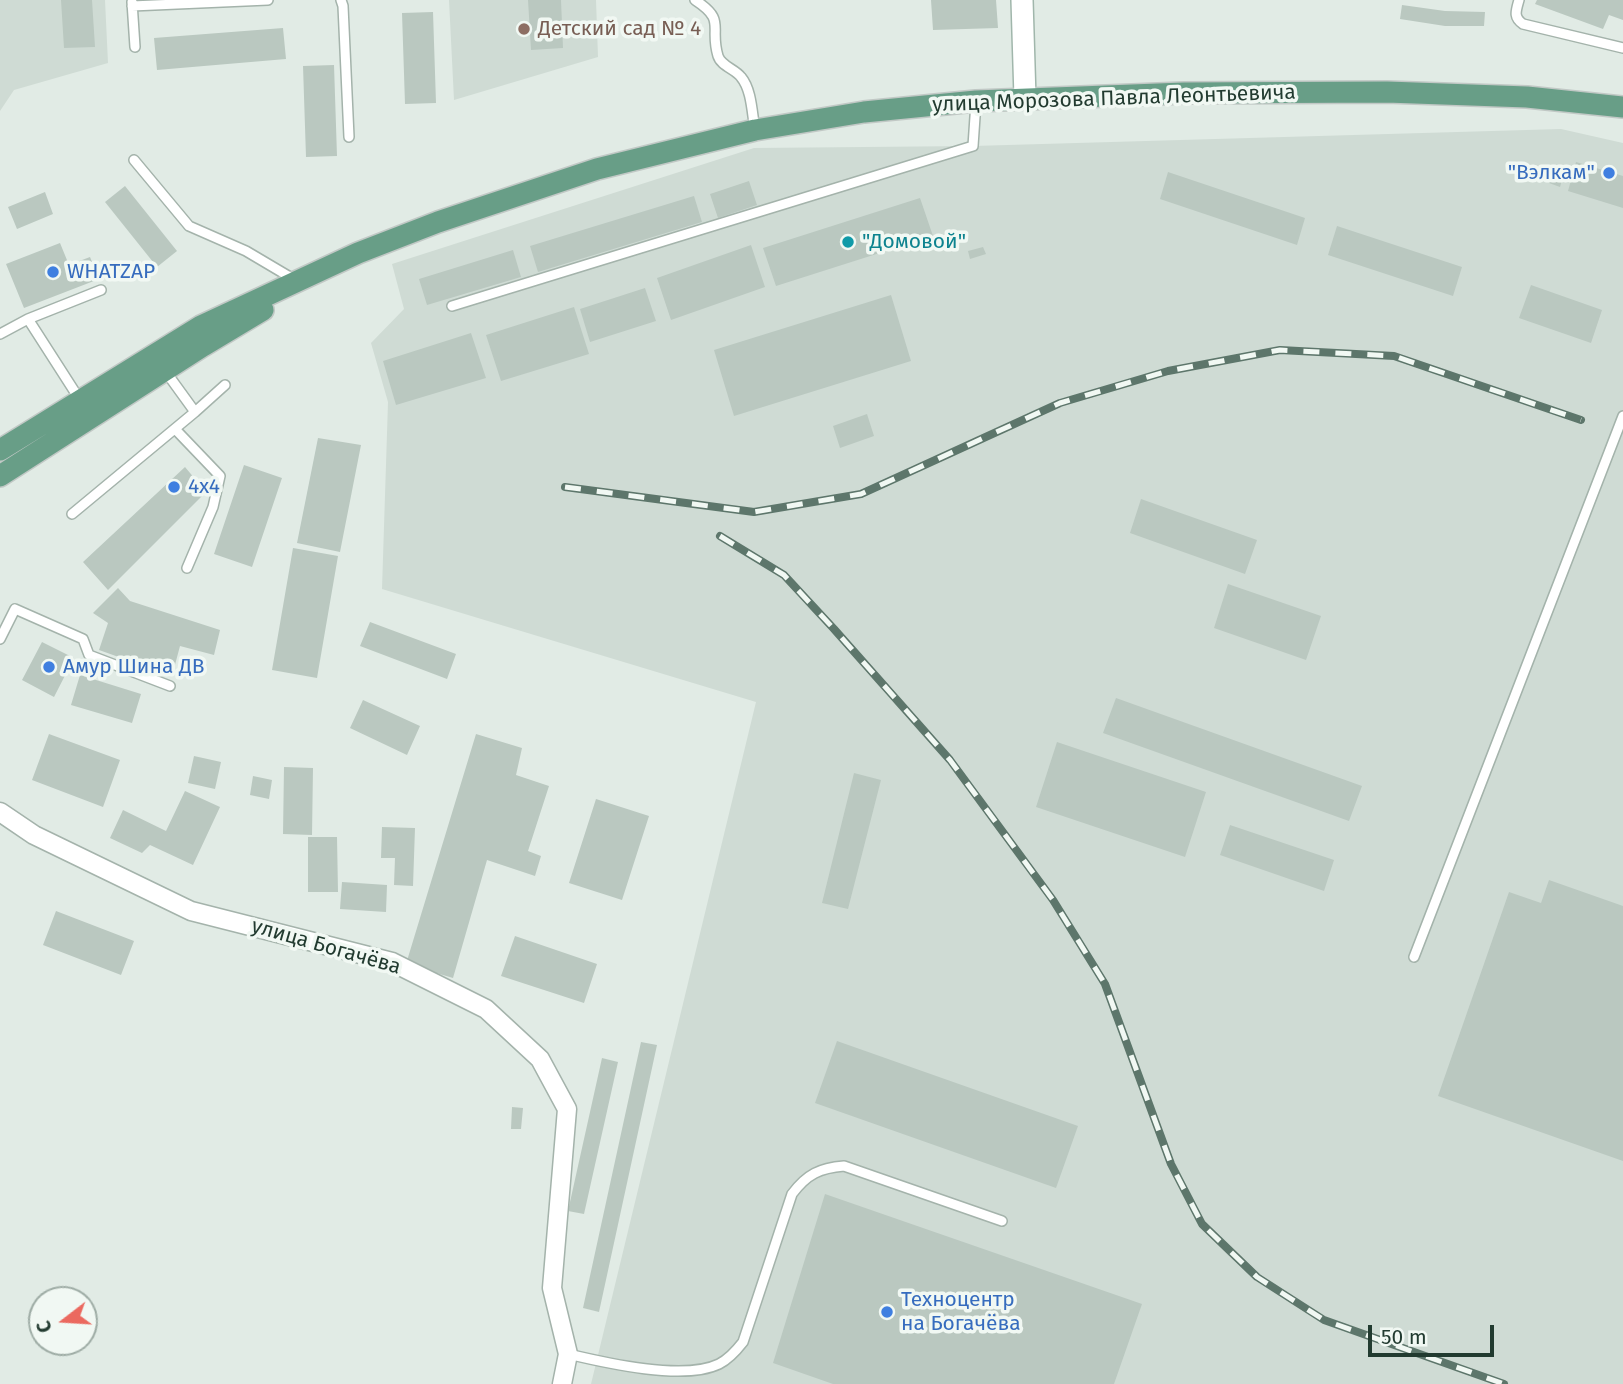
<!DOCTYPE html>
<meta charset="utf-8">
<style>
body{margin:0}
#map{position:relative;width:1623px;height:1384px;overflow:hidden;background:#e1ebe5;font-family:"Fira Sans",sans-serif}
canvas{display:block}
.north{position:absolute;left:28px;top:1286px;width:70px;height:70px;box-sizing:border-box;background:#f1f8f3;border:2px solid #9eaca5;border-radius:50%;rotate:253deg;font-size:19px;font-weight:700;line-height:28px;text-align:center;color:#223b30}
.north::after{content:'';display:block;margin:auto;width:24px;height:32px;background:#eb695f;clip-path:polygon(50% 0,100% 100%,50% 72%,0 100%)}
.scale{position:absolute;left:1368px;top:1325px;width:126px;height:32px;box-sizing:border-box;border:4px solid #223b30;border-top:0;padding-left:9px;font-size:21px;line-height:24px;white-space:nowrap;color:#223b30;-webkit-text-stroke:5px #f1f8f3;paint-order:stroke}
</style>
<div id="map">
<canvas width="1623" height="1384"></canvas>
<div class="north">С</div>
<div class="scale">50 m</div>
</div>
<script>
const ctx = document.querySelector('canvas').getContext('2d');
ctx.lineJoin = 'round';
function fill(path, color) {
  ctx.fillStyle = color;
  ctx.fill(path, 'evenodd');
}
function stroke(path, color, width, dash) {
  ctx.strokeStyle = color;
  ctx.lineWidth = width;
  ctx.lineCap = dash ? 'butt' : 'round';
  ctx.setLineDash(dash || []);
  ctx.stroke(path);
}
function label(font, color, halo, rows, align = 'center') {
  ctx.font = font + ' "Fira Sans",sans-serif';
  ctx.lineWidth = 7;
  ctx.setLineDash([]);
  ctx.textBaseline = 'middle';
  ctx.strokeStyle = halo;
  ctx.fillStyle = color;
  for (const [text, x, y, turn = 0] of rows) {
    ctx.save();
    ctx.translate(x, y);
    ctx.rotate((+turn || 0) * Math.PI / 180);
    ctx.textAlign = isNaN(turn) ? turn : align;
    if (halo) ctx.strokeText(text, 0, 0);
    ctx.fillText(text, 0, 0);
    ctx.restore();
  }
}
fill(new Path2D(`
 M0 0H105L108 63 14 90 0 111Z
 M449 0H596L598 57 454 100Z
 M1561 129 1623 143V1384H591L756 702 382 589 388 402 371 343 404 309 392 264 754 148 973 146Z`), '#cfdbd4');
fill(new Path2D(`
 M61 0H92L95 47 64 48Z
 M528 0H561L563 48 531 50Z
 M931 0H996L998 28 933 30Z
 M1537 0H1623V20L1609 15 1603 29 1535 4Z
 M1402 5 1445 11 1485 12 1484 26H1445L1400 19Z
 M433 12 436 103 405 104 402 13Z
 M283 28 286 59 157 70 154 38Z
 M334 65 337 156 306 157 303 66Z
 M1576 162 1623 176V208L1568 191Z
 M1168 172 1305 218 1297 245 1160 199Z
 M1551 177 1562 180 1560 187 1549 183Z
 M749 181 757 205 718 218 710 194Z
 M125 186 177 251 157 267 105 202Z
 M45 192 53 214 17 229 8 207Z
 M694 196 702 222 538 272 530 246Z
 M920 198 933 236 776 286 763 248Z
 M1337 226 1462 267 1453 296 1328 255Z
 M60 243 69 265 90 257 99 279 24 308 6 264Z
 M751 245 765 287 671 320 657 278Z
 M983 247 986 254 970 259 968 251Z
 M513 250 521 277 427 305 419 279Z
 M1531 285 1602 310 1591 343 1519 318Z
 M645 288 656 321 590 342 580 309Z
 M891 295 911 361 734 416 714 350Z
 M574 307 589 354 501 381 486 335Z
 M471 333 486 378 396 405 383 361Z
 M867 414 874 436 840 448 833 426Z
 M318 438 361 445 340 552 297 543Z
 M244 465 282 478 252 567 214 554Z
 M185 467 206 492 108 590 83 562Z
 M1141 499 1257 540 1245 574 1130 533Z
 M293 548 338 556 317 678 272 670Z
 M1228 584 1321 616 1306 660 1214 628Z
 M118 588 130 601 220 630 214 655 180 646 172 676 99 650 108 623 93 613Z
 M370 622 456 654 447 679 360 646Z
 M42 642 74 658 54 697 22 680Z
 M80 675 141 694 132 723 71 705Z
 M1116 698 1362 786 1349 821 1103 733Z
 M363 700 420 726 407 755 350 728Z
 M49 734 120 760 103 807 32 780Z
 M476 734 522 748 516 775 549 786 528 851 541 856 535 876 487 860 453 978 406 964Z
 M1057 742 1206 792 1185 857 1036 807Z
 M194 756 221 762 215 789 188 783Z
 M284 767 313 768 312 835 283 834Z
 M854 773 881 780 848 909 822 903Z
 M253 776 272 780 269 799 250 795Z
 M185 791 220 807 193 865 150 845 142 853 110 838 123 810 166 831Z
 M596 799 649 816 622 900 569 883Z
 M1230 825 1334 860 1324 891 1220 855Z
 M382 827 415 828 413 886 394 885 395 858H381Z
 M308 837H337L338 892H308Z
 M1549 880 1623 906V1161L1438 1096 1509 892 1541 903Z
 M342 882 387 885 386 912 340 909Z
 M56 911 134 941 121 975 43 945Z
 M515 936 597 964 584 1003 501 976Z
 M837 1041 1078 1126 1056 1188 815 1103Z
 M641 1042 657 1045 599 1312 583 1308Z
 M602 1058 618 1062 584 1214 568 1211Z
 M512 1107 523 1108 521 1129H511Z
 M825 1194 1142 1304 1114 1384H833L773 1363Z`), '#bac8c0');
const lane = new Path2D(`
 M341 0 343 6 349 137
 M695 0C727 21 709 26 718 56 721 66 735 69 741 77 752 90 752 114 755 130
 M1519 0C1516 11 1513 17 1523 24L1623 48
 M132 2 135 47
 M132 6 268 0
 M134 160 189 226 246 251 295 280
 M452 306 973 146 976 102
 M28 319 101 290
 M0 334 28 319 80 400
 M195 412 225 385
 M175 429 220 476 213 507 187 568
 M72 514 195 412 166 372
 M0 639 15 609 83 639 89 655 170 686
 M1414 957 1623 416
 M568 1354C606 1363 684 1381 719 1364 729 1359 736 1351 743 1342L792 1194C807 1174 820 1168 844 1166L1002 1221`);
const street = new Path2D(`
 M0 812 34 835 191 911 392 962 486 1009 540 1059 567 1109 552 1288 568 1354 562 1384`);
const secondary = new Path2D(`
 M1022 0 1025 98`);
const primary = new Path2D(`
 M0 450 201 326 358 253 438 222 597 169 755 130 864 112 976 101 1184 93 1387 92 1527 97 1623 107
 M0 476 203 346 263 310`);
stroke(lane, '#a4b3ab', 12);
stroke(street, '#a4b3ab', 21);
stroke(secondary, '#a0b6ab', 24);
stroke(primary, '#c1c8c5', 24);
stroke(lane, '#fff', 9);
stroke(street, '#fff', 18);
stroke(secondary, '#fff', 21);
stroke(primary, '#689e87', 21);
const rail = new Path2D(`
 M565 487 754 512 861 494 1060 403 1168 371 1280 350 1394 356 1581 420
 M720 536 784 575 834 629 950 760 1053 900 1105 984 1171 1164 1202 1224 1257 1277 1324 1320 1504 1384`);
stroke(rail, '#5d766b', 8);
stroke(rail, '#f1f8f3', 5, [16]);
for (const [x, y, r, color] of [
 [524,29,7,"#8d6e63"],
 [1609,173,7,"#3f7fe0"],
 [848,242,7,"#0f9aa8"],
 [53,272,7,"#3f7fe0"],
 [174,487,7,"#3f7fe0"],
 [49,667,7,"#3f7fe0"],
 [887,1312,7,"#3f7fe0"]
]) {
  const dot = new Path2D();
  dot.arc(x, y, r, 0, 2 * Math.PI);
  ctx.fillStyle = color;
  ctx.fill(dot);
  stroke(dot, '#f1f8f3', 2.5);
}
label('21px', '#785e54', '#f1f8f3', [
 ["Детский сад № 4",538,29]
], 'left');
label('21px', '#223b30', '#f1f8f3', [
 ["улица Морозова Павла Леонтьевича",1114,99,-2],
 ["улица Богачёва",326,947,16]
]);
label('21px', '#366cbe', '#f1f8f3', [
 ["\"Вэлкам\"",1595,173,"right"],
 ["WHATZAP",67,272],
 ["4х4",188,487],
 ["Амур Шина ДВ",63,667],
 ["Техноцентр",901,1300],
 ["на Богачёва",901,1324]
], 'left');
label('21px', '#0d838f', '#f1f8f3', [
 ["\"Домовой\"",862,242]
], 'left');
</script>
